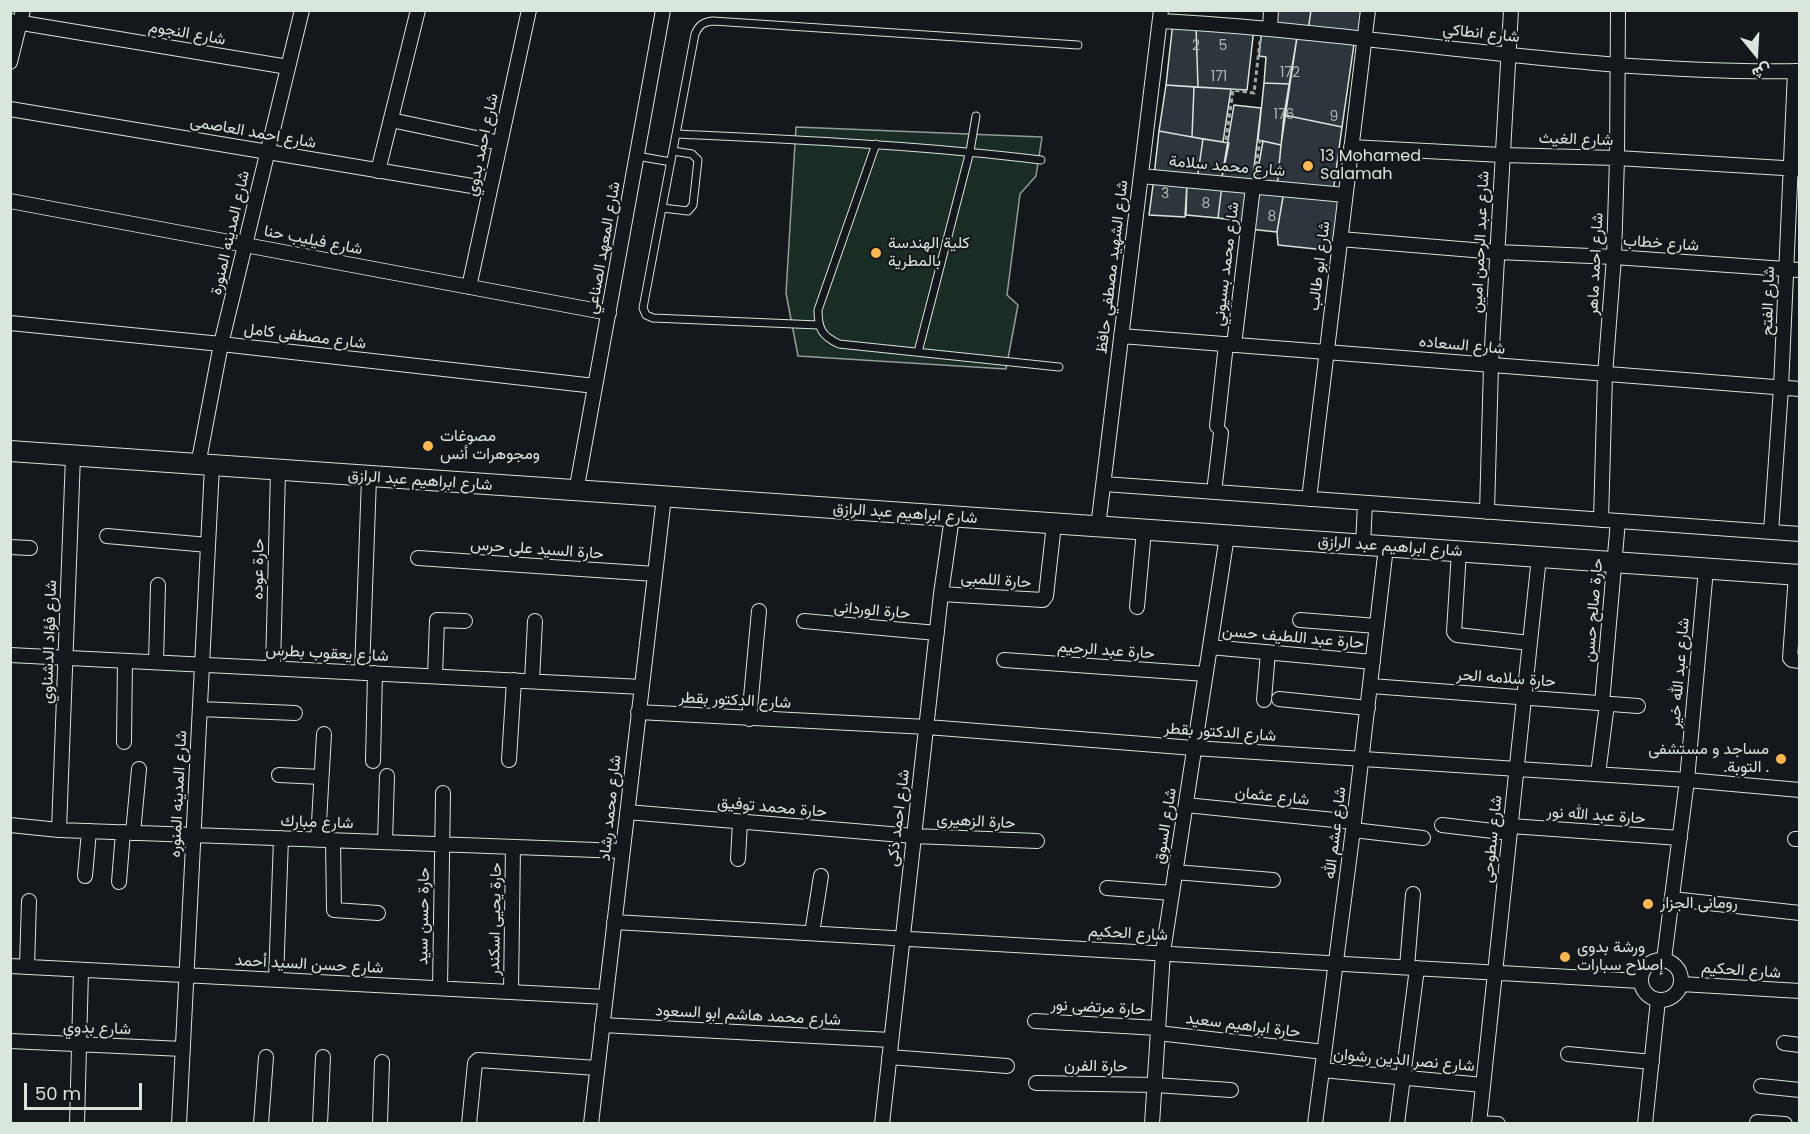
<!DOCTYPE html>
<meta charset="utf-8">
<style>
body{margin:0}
#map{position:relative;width:1810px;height:1134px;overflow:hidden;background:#14181c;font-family:Poppins,Vazirmatn,sans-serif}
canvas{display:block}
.frame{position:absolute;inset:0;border:12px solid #d8e6dc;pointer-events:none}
.north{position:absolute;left:1726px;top:24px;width:60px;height:60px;-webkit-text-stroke:4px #14181c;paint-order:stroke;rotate:162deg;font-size:16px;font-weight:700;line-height:24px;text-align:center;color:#d8e6dc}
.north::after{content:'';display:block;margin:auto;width:21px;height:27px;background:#d8e6dc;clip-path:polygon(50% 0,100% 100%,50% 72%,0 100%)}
.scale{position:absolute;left:24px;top:1083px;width:118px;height:27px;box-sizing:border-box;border:3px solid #d8e6dc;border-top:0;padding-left:8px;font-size:18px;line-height:21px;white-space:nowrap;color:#d8e6dc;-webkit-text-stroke:4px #14181c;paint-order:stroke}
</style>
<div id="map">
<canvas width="1810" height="1134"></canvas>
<div class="frame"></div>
<div class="north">ش</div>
<div class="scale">50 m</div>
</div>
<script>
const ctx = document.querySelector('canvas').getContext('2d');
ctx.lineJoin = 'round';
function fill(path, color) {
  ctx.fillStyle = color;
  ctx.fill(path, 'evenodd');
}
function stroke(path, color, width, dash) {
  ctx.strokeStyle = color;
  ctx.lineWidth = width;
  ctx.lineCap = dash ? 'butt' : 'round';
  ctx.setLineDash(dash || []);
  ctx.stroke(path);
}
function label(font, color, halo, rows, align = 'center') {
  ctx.font = font + ' Poppins,Vazirmatn,sans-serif';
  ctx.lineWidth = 4.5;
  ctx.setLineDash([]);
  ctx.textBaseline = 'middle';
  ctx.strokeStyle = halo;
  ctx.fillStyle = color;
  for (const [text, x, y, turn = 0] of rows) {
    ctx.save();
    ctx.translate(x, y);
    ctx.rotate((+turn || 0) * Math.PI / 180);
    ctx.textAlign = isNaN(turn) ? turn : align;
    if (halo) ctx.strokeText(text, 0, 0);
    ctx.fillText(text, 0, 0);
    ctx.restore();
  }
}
const green = new Path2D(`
 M796 127 1042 137 1036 176 1020 194 1007 295 1018 305 1006 369 798 356 786 293Z`);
fill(green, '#1a2d24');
stroke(green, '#939e99', 1.5);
const building = new Path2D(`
 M1272 10H1311L1308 31 1270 28Z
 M1311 10H1368L1364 38 1308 31Z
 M1173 22 1196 26 1198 87 1166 85Z
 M1196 26 1254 28 1247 90 1198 87Z
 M1262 28 1298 31 1290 84 1264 83 1266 57 1259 56Z
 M1298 31 1355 37 1342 127 1284 115Z
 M1264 83 1290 84 1281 145 1258 140Z
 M1166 85 1194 87 1192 137 1159 131Z
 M1194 87 1231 89 1223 142 1192 137Z
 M1234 105 1261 108 1252 185 1221 182Z
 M1284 115 1342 127 1333 193 1277 187Z
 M1159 131 1203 139 1197 180 1154 176Z
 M1203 139 1229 143 1221 182 1197 180Z
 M1263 141 1281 145 1277 187 1255 186Z
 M1154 178 1187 182 1185 217 1149 215Z
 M1187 182 1222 185 1218 218 1186 215Z
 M1222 185 1251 188 1247 222 1218 218Z
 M1254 188 1284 191 1277 232 1249 229Z
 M1284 191 1343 196 1335 251 1278 245 1277 232Z`);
fill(building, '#2c363c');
stroke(building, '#d8e6dc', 1.5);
const lane = new Path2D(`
 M676 134C798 140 920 145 1041 160
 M876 144 818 310C818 329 822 336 839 344L1059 367
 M637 156 671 162
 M662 208 688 211 693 205 698 160 692 154 673 151
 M818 325 653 318 646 315 643 308 695 34C699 25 703 22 713 21L1078 45
 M918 352 970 151 976 116`);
const street = new Path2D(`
 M10 21 288 67
 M1160 21C1374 32 1585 75 1800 71
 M1270 28 1271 10
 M10 62 23 10
 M10 109 490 189
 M391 120 500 143
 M1351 147 1502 155 1617 158 1800 169
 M378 171 418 10
 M1141 176 1345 195
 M10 201 609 313
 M1340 239 1497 252 1614 257 1800 270
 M469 287 529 10
 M10 323 221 344 595 386
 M1121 336 1800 389
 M1234 345 1253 187
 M1217 426 1226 344
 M198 465 221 344 302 10
 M1104 484 1800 534
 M576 492 663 10
 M1214 492 1221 433
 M1309 499 1368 10
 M1487 512 1491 365 1511 10
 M1601 520 1605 375 1614 257 1617 158 1618 10
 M1098 527 1161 10
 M1771 532 1781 388 1795 71
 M107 536 208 545
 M1363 545 1365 503
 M10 547 30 548
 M1459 551 1454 632 1457 635 1530 643
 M418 558 655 574
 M1796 575 1790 658 1792 660 1800 661
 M941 594 1043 600 1046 596 1054 524
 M1137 607 1144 530
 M1300 620 1377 626
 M804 621 937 633
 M1210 647 1373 662
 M10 655 642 687
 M1004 660 1206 674
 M156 662 158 585
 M273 668 278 471
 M362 672 369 478
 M435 676 437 620 465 621
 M532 681 535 621
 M1371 686 1638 706
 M1279 699 1368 708
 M1264 700 1268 652
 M1602 703 1618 521
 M200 709 295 713
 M638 712 927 727 1194 748 1687 780 1800 790
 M749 719 759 611
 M124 742 125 661
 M509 760 514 680
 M373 761 375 673
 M1598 774 1607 704
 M279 775 321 777
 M1186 805 1354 822
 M627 812 914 836 1037 841
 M10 825 59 830 623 851
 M1442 825 1510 833
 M1511 826 1680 838
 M59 830 73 456
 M1353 830 1423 838
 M133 833 139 769
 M1795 839H1800
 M318 840 324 734
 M333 840 334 910 378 913
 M385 842 387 776
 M738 859 740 822
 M1175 872 1273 880
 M85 876 89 831
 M119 882 123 832
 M1107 888 1172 893
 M1672 899 1800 913
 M614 922 1640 981
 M812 933 821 876
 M1664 959 1687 780 1706 569
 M1641 980a20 20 0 1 1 40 0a20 20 0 1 1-40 0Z
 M10 966 606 997
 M27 967 29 901
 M1407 967 1413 894
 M276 980 281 838
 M1681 984 1800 991
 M440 988 443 793
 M511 992 513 847
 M1035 1021 1158 1028
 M602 1025 891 1040
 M1158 1033 1324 1052
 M10 1041 183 1049
 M1784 1043 1800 1045
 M1568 1054 1652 1062
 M889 1057 1007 1066
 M1322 1070 1483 1085
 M1036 1083 1155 1085 1231 1090
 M1761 1086 1800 1090
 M1757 1122 1785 1124
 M1479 1123 1498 1124
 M77 1124 81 970
 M179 1124 212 466
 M261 1124 266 1057
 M320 1124 323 1057
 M380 1124 382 1062
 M469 1124 475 1063 478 1060 597 1068
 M591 1124 664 497
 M882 1124 941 594 952 517
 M1152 1124 1163 952 1227 536
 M1315 1124 1354 822 1386 547
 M1397 1124 1417 968
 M1479 1124 1539 557
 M1645 1124 1658 1000`);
const secondary = new Path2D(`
 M10 451 1800 575`);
stroke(lane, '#d8e6dc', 9);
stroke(street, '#d8e6dc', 16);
stroke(secondary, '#d8e6dc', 22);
stroke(new Path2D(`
 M1226 140 1233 90 1254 93 1260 41
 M1255 173 1260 140`), '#9da8a2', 3, [4.5, 3]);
stroke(lane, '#14181c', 7);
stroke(street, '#14181c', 14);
stroke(secondary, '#14181c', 20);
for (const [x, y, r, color] of [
 [1308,166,6,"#ffb74d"],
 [876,253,6,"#ffb74d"],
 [428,446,6,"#ffb74d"],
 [1781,759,6,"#ffb74d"],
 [1648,904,6,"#ffb74d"],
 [1565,957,6,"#ffb74d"]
]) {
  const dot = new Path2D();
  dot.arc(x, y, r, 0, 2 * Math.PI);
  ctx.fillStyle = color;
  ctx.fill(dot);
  stroke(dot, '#14181c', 2);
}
label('14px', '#adbab4', null, [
 ["2",1196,46],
 ["5",1223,46],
 ["172",1290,73],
 ["171",1219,77],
 ["176",1284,115],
 ["9",1334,117],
 ["3",1165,194],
 ["8",1206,204],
 ["8",1272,217]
]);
label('16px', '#d8e6dc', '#14181c', [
 ["شارع النجوم",187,34,10],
 ["شارع انطاكي",1481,34,6],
 ["شارع احمد العاصمى",253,133,10],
 ["شارع الغيث",1576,140,2],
 ["شارع احمد بدوي",483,145,-78],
 ["شارع محمد سلامة",1227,167,5],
 ["شارع المدينه المنورة",231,233,-77],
 ["شارع فيليب حنا",313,241,11],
 ["شارع عبد الرحمن امين",1481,242,-87],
 ["شارع خطاب",1661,244,4],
 ["شارع المعهد الصناعي",604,248,-80],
 ["شارع محمد بسيوني",1227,264,-83],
 ["شارع احمد ماهر",1596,264,-87],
 ["شارع ابو طالب",1320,266,-83],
 ["شارع الشهيد مصطفي حافظ",1113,267,-83],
 ["شارع الفتح",1769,301,-88],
 ["شارع مصطفى كامل",305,337,7],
 ["شارع السعاده",1462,346,5],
 ["شارع ابراهيم عبد الرازق",420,481,4],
 ["شارع ابراهيم عبد الرازق",905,514,4],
 ["شارع ابراهيم عبد الرازق",1390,547,4],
 ["حارة السيد على حرس",537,550,4],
 ["حارة عوده",259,569,-89],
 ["حارة اللمبى",996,581,4],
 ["حارة صالح حسن",1594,610,-85],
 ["حارة الوردانى",872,611,5],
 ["حارة عبد اللطيف حسن",1293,638,5],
 ["شارع فؤاد الدشناوي",50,642,-88],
 ["حارة عبد الرحيم",1106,651,4],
 ["شارع يعقوب بطرس",327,654,3],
 ["شارع عبد الله خير",1680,673,-85],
 ["حارة سلامه الحر",1506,679,4],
 ["شارع الدكتور بقطر",735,701,3],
 ["شارع الدكتور بقطر",1220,733,4],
 ["شارع المدينه المنوره",179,794,-87],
 ["شارع عثمان",1272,797,6],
 ["شارع محمد رشاد",611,808,-84],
 ["حارة محمد توفيق",772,808,5],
 ["حارة عبد الله نور",1596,816,4],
 ["شارع احمد ذكى",899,818,-83],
 ["حارة الزهيرى",976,822,3],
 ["شارع مبارك",317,823,2],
 ["شارع السوق",1166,826,-81],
 ["شارع عشم الله",1336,833,-83],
 ["شارع سطوحى",1493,839,-84],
 ["حارة حسن سيد",424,916,-89],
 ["حارة يحيى اسكندر",496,919,-89],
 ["شارع الحكيم",1128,934,3],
 ["شارع حسن السيد أحمد",309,965,3],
 ["شارع الحكيم",1741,971,4],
 ["حارة مرتضى نور",1098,1008,3],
 ["شارع محمد هاشم ابو السعود",748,1016,3],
 ["حارة ابراهيم سعيد",1243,1026,7],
 ["شارع بدوي",97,1029,2],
 ["شارع نصر الدين رشوان",1404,1061,5],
 ["حارة الفرن",1096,1067,1]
]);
label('16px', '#d8e6dc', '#14181c', [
 ["13 Mohamed",1320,157],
 ["Salamah",1320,175],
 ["كلية الهندسة",888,244],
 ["بالمطرية",888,262],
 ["مصوغات",440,437],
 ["ومجوهرات أنس",440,455],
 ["مساجد و مستشفى",1769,750,"right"],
 [".التوبة .",1769,768,"right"],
 ["رومانى الجزار",1660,904],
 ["ورشة بدوى",1577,948],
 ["إصلاح سبارات",1577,966]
], 'left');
</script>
